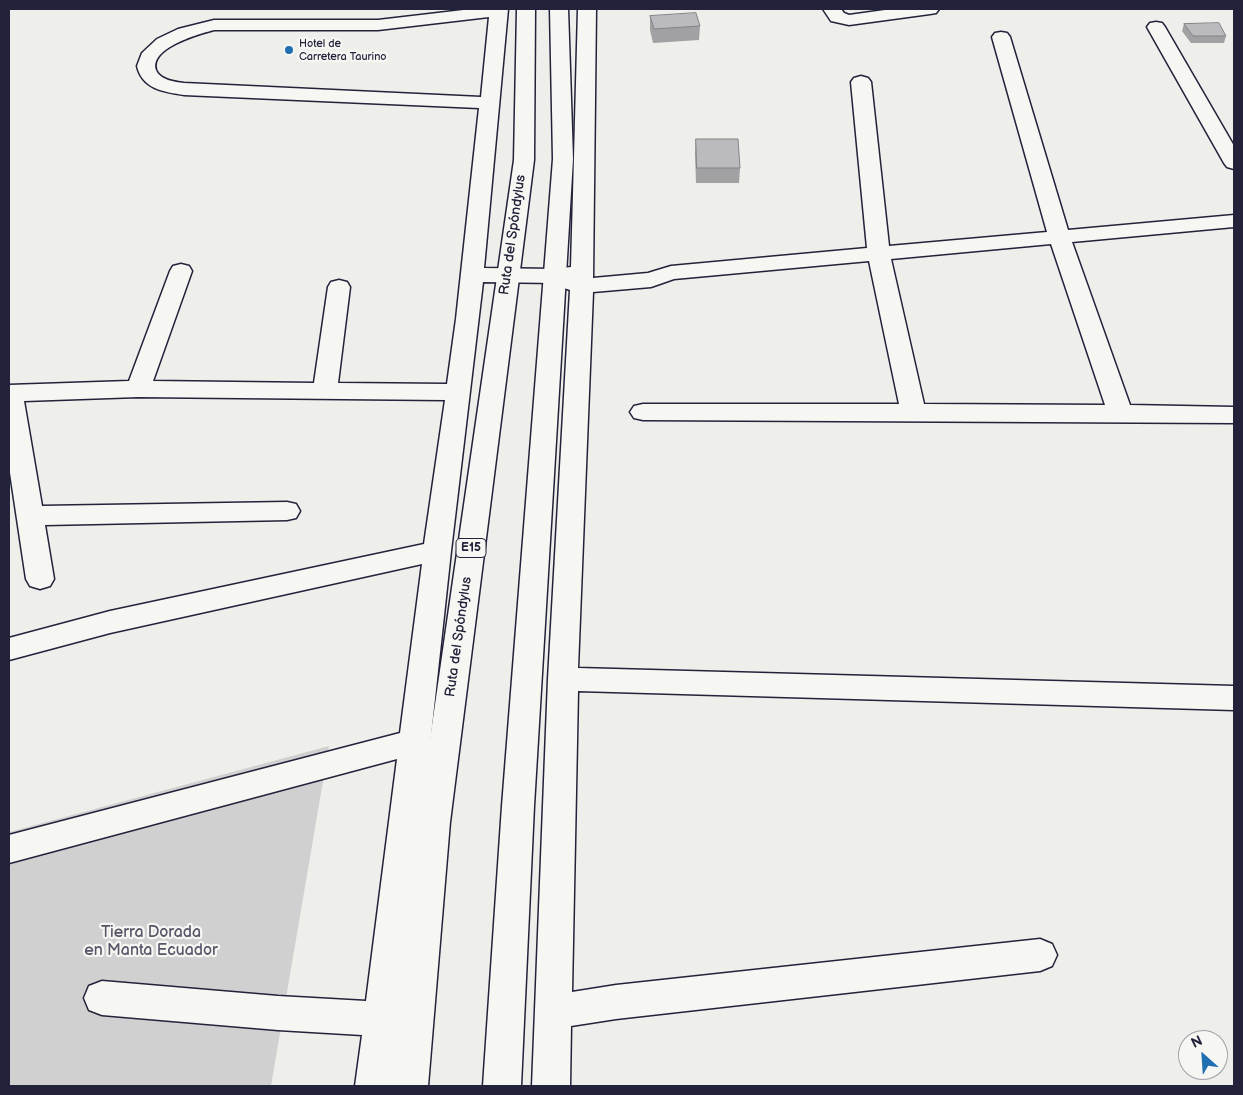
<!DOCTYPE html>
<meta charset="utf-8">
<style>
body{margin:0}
#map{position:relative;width:1243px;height:1095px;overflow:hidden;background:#eeeeeb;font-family:"Balsamiq Sans",sans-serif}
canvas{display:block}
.frame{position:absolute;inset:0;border:10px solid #22223b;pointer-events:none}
.north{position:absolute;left:1178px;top:1030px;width:50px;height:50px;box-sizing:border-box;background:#f6f6f2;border:1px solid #a1a1a9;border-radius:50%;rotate:334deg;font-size:14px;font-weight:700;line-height:20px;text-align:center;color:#22223b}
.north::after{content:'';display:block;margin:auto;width:18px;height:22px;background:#1f6fb2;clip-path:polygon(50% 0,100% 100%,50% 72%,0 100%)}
</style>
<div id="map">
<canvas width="1243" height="1095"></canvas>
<div class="frame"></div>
<div class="north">N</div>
</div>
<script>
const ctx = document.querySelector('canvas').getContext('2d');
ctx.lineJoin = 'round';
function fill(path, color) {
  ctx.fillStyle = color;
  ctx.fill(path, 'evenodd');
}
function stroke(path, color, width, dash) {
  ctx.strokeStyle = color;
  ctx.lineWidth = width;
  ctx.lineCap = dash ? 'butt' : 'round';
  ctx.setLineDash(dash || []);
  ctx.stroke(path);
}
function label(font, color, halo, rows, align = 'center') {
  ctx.font = font + ' "Balsamiq Sans",sans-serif';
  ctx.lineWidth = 4.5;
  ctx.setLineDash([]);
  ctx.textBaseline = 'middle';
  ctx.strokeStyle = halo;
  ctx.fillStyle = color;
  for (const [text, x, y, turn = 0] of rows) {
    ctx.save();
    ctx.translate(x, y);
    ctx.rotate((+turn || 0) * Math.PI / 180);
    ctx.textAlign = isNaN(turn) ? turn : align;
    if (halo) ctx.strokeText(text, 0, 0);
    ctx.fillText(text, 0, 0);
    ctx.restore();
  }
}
fill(new Path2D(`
 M329 746 271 1086H9V832Z`), '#d0d0d1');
const minor = new Path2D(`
 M472 9H508L484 268 554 269 571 267 578 9H596L593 278 648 273 671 266 867 248 851 82 854 78 861 76 868 78 871 82 889 246 1047 232 992 37 995 33 1001 32 1007 33 1010 37 1068 230 1234 215V227L1072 242 1130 405 1234 407V423L643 420 634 418 630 412 634 406 643 404H899L869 261 674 279 651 287 593 292 578 668 1234 686V710L578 691 572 992 616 985 1040 939 1052 944 1057 955 1052 966 1040 971 616 1019 571 1026 570 1086H532L548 679 570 290 558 286 556 283 483 282 451 551 393 1086H355L362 1035 278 1030 102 1015 89 1010 84 998 89 986 102 981 278 996 366 1001 397 759 9 863V835L400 733 422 564 110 633 9 660V638L110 611 424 544 445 400 138 397 24 401 42 506 287 502 296 504 300 511 296 518 287 520 45 525 54 579 50 586 40 589 30 586 26 579 9 466V385L129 381 170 271 173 266 181 264 189 266 192 271 153 381 314 383 328 287 331 282 339 280 347 282 350 287 338 383 447 384 456 319 479 108 184 95C164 92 142 89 137 66L142 53 157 39 178 29 214 20H378ZM489 17 481 97 184 83C175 82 160 80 156 70 149 48 199 34 214 30H378ZM1051 244 1105 405 924 404 891 259Z
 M823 9H841L844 13 849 15 892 9H939L936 13 930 14 849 25 831 21Z
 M1156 22 1162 23 1165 27 1234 146V169L1227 167 1224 163 1147 27 1150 23Z`);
const highway = new Path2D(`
 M517 9H535L534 160 450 822 428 1086H390L418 822 514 160Z
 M550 9H568L573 159 534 806 521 1086H483L502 806 553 159Z`);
stroke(minor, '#22223b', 3);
stroke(highway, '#22223b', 3);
fill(minor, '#f6f6f2');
fill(highway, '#f6f6f2');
fill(new Path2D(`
 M650 16 700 26 699 40 653 43 650 30Z
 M1184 24 1226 36 1224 43H1191L1182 31Z
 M696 139 740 168 739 183H696L695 154Z`), '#a1a1a4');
const building = new Path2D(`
 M696 13 700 26 654 29 650 16Z
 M1219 23 1226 36H1193L1184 24Z
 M696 139H738L740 168H697Z`);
fill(building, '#bbbbbf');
stroke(building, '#838386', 1);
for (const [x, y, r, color] of [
 [289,50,5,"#1f6fb2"]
]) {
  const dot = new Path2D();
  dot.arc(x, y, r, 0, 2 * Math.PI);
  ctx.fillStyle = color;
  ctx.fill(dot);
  stroke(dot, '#f6f6f2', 2);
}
label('11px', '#22223b', '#f6f6f2', [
 ["Hotel de",299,44],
 ["Carretera Taurino",299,57]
], 'left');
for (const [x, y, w] of [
 [471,548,30]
]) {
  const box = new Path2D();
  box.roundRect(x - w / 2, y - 9.5, w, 19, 4);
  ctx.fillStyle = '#f6f6f2';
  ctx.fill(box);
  stroke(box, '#22223b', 1);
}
label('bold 12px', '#22223b', null, [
 ["E15",471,548]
]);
label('14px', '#22223b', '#f6f6f2', [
 ["Ruta del Spóndylus",513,235,-82],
 ["Ruta del Spóndylus",459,637,-82]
]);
label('16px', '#565668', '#f6f6f2', [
 ["Tierra Dorada",151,933],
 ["en Manta Ecuador",151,951]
]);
</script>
